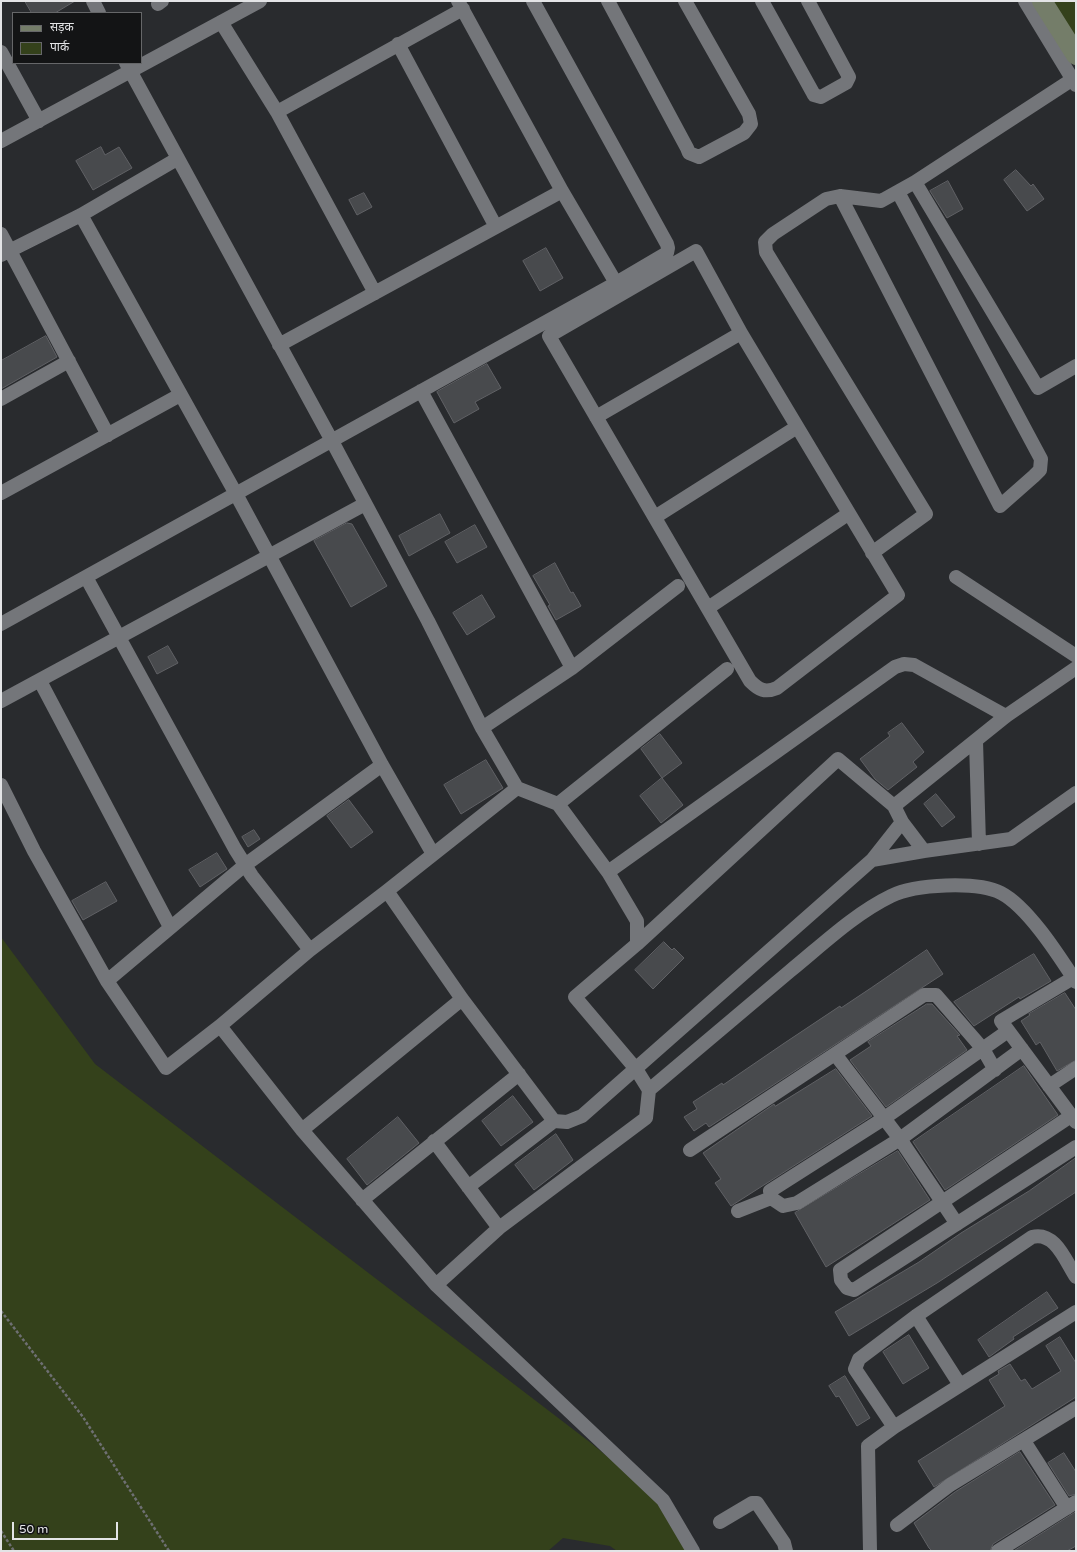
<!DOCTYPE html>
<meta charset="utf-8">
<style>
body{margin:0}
#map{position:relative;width:1077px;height:1552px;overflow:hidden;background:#292b2e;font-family:"Varela Round","Noto Sans Devanagari",sans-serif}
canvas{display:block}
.frame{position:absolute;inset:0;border:2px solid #e3e4e6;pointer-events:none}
.legend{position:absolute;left:12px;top:12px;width:130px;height:52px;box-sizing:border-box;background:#131415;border:1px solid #666769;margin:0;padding:5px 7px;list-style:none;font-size:12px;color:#e3e4e6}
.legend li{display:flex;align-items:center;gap:8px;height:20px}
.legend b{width:20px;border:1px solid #666769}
.scale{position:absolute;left:12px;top:1522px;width:106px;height:18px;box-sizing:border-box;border:2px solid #e3e4e6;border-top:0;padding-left:5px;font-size:12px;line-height:14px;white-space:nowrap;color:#e3e4e6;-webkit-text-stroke:3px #131415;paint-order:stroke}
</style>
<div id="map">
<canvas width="1077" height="1552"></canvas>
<div class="frame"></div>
<ul class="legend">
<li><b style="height:5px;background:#747d69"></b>सड़क</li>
<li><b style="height:11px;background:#34411b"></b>पार्क</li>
</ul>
<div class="scale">50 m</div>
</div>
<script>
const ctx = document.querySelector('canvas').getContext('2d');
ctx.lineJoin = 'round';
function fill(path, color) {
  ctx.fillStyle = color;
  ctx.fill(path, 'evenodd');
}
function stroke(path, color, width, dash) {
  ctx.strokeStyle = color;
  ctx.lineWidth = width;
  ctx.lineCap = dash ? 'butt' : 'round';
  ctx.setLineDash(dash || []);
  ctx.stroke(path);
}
fill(new Path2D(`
 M1042 1H1076V53Z
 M1 937 95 1064 591 1443 659 1500 692 1551H617L610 1546 563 1538 548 1551H1Z`), '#34411b');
const building = new Path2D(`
 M25 1H75L55 13H32Z
 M101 147 105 155 119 147 132 168 93 190 76 161Z
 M1016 170 1031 186 1033 184 1044 199 1027 211 1004 180Z
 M948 181 963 209 947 218 930 191Z
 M364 193 372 207 357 215 349 200Z
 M546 248 563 278 540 291 523 261Z
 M46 336 57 357 1 389V361Z
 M487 364 501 388 475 402 479 409 454 423 437 392Z
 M440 514 450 533 409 556 399 536Z
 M347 523 352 524 387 586 351 607 314 541Z
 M475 525 487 547 457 563 445 542Z
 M555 563 571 593 573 592 581 606 556 620 548 606 550 605 533 576Z
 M482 595 495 617 467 635 453 613Z
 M168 646 178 663 157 674 148 657Z
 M902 723 924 752 913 762 917 767 888 790 875 779 860 759 890 736 888 733Z
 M660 734 682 763 662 778 641 749Z
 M486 760 503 788 461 814 444 785Z
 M662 778 683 805 661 823 640 796Z
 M936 794 955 817 942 827 924 804Z
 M349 800 373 832 351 848 327 816Z
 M254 830 260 839 248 847 242 837Z
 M217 853 227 869 200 887 189 870Z
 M106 882 117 901 83 920 72 901Z
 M664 942 672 950 674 948 684 958 653 989 635 970Z
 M927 950 943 974 709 1127 706 1123 694 1131 684 1117 697 1109 693 1102 722 1083 723 1085 783 1044 840 1006 841 1008 871 988Z
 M1034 954 1051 981 1020 999 1019 997 974 1026 954 1002Z
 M1065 993 1076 1010V1060L1057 1071 1040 1042 1036 1045 1021 1021 1030 1015 1029 1014Z
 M927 1004H932L960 1035 957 1036 967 1050 886 1107 850 1060 871 1046 868 1042Z
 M1024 1066 1058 1115 945 1190 913 1142Z
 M836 1069 872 1116 731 1206 715 1183 721 1179 703 1153 774 1104 775 1106Z
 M513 1096 533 1122 501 1146 482 1121Z
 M398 1117 419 1143 367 1185 347 1159Z
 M556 1134 573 1160 534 1190 515 1165Z
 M898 1151 930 1200 826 1267 795 1213Z
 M1076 1158V1192L937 1283 849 1336 835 1312 919 1262 961 1233 1029 1191Z
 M1047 1292 1058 1308 1013 1337 1014 1339 989 1357 978 1340Z
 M909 1335 929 1368 903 1384 883 1352Z
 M1060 1337 1076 1363V1397L934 1487 918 1461 1005 1406 989 1380 999 1374 998 1371 1010 1364 1021 1381 1025 1379 1032 1389 1061 1371 1046 1346Z
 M845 1376 870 1418 857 1426 839 1396 836 1397 829 1386Z
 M1020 1452 1055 1505 993 1544 990 1551H932L929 1548 914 1523 955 1492Z
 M1064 1453 1076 1472V1494L1069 1496 1048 1463Z
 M1076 1512V1546L1067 1551H1014Z`);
fill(building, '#484a4d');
stroke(building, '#606165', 1);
stroke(new Path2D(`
 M1 1311 83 1417 169 1551
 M1 1531 14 1551`), '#6e6f72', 2.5, [3, 2]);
stroke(new Path2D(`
 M93 1 99 13
 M458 1 562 191 616 283
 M608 1 687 148 689 153 699 157 744 133 751 124 749 114 685 1
 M762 1 813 93 814 95 821 97 846 83 849 77 808 1
 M1025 1 1076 85
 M158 4 162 1
 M221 22 277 112 375 293
 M398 44 496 227
 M1 52 39 121
 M126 63 332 441 428 621 482 728 517 788 558 804 608 872 637 921V944
 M1076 77 915 182 1038 388 1076 366
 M277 112 463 9
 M1 141 260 1
 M840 196 1000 506 1034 476 1040 470 1041 459 898 192
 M81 215 236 494 382 765 433 854
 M1 234 108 435
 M696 251 741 333 898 595 777 688C765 693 759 690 750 681L549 336Z
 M1 255 81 215 177 159
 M279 345 562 191
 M421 391 572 668
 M1 399 69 361
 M596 417 741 333
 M1 493 180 395
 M655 517 797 427
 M872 553 926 514 766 252 765 242 773 234 826 199 840 196 881 201 915 182
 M86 577 235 849 252 876 310 950
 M956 577 1076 656
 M708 608 848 514
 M1 624 616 283 667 253 668 248 667 244 533 1
 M40 681 170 927
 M1 701 365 504
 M482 728 572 668 678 586
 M976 741 979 844
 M1 785 34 851 107 981 166 1068 220 1026 310 950 387 891 517 788
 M558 804 727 669
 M894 806 1006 716 1076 668
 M872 860 902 822
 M608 872 895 667 904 664 914 665 1006 716
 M387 891 462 999 554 1121 468 1187
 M1073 978 1001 1021 1076 1122
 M107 981 245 865 382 765
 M220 1026 302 1130 436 1285 663 1500 693 1551
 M1008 1031 883 1119 770 1191 771 1198 783 1206 797 1203 900 1139 1022 1049
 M835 1054 900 1139 957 1224
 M1049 1086 1076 1068
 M649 1090 636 1069 575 997 637 944 838 759 894 806 902 822 924 851
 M1071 1116 840 1270 841 1280 847 1288 854 1290 1076 1147
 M554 1121 567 1122 582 1116 872 860 924 851 1011 839 1076 793
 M302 1130 462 999
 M434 1141 499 1228
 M690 1150 924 995H936L983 1049 995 1070
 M362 1200 519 1074
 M738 1211 771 1198
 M436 1285 499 1228 646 1118 649 1090C696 1050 743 1011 790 971 822 945 854 914 891 896 915 884 977 881 1001 893 1028 907 1059 956 1076 982
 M916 1316 960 1385
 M894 1427 855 1369 859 1359 916 1316 1032 1237C1055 1231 1065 1260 1076 1277
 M1024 1441 1067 1508
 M720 1522 752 1503H757L784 1543 786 1551
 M897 1525 950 1485 1076 1408
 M870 1551 868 1446 894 1427 1076 1312
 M998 1551 1076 1502`), '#74767a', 14);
stroke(new Path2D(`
 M1042 1 1076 55`), '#747d69', 20);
</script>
